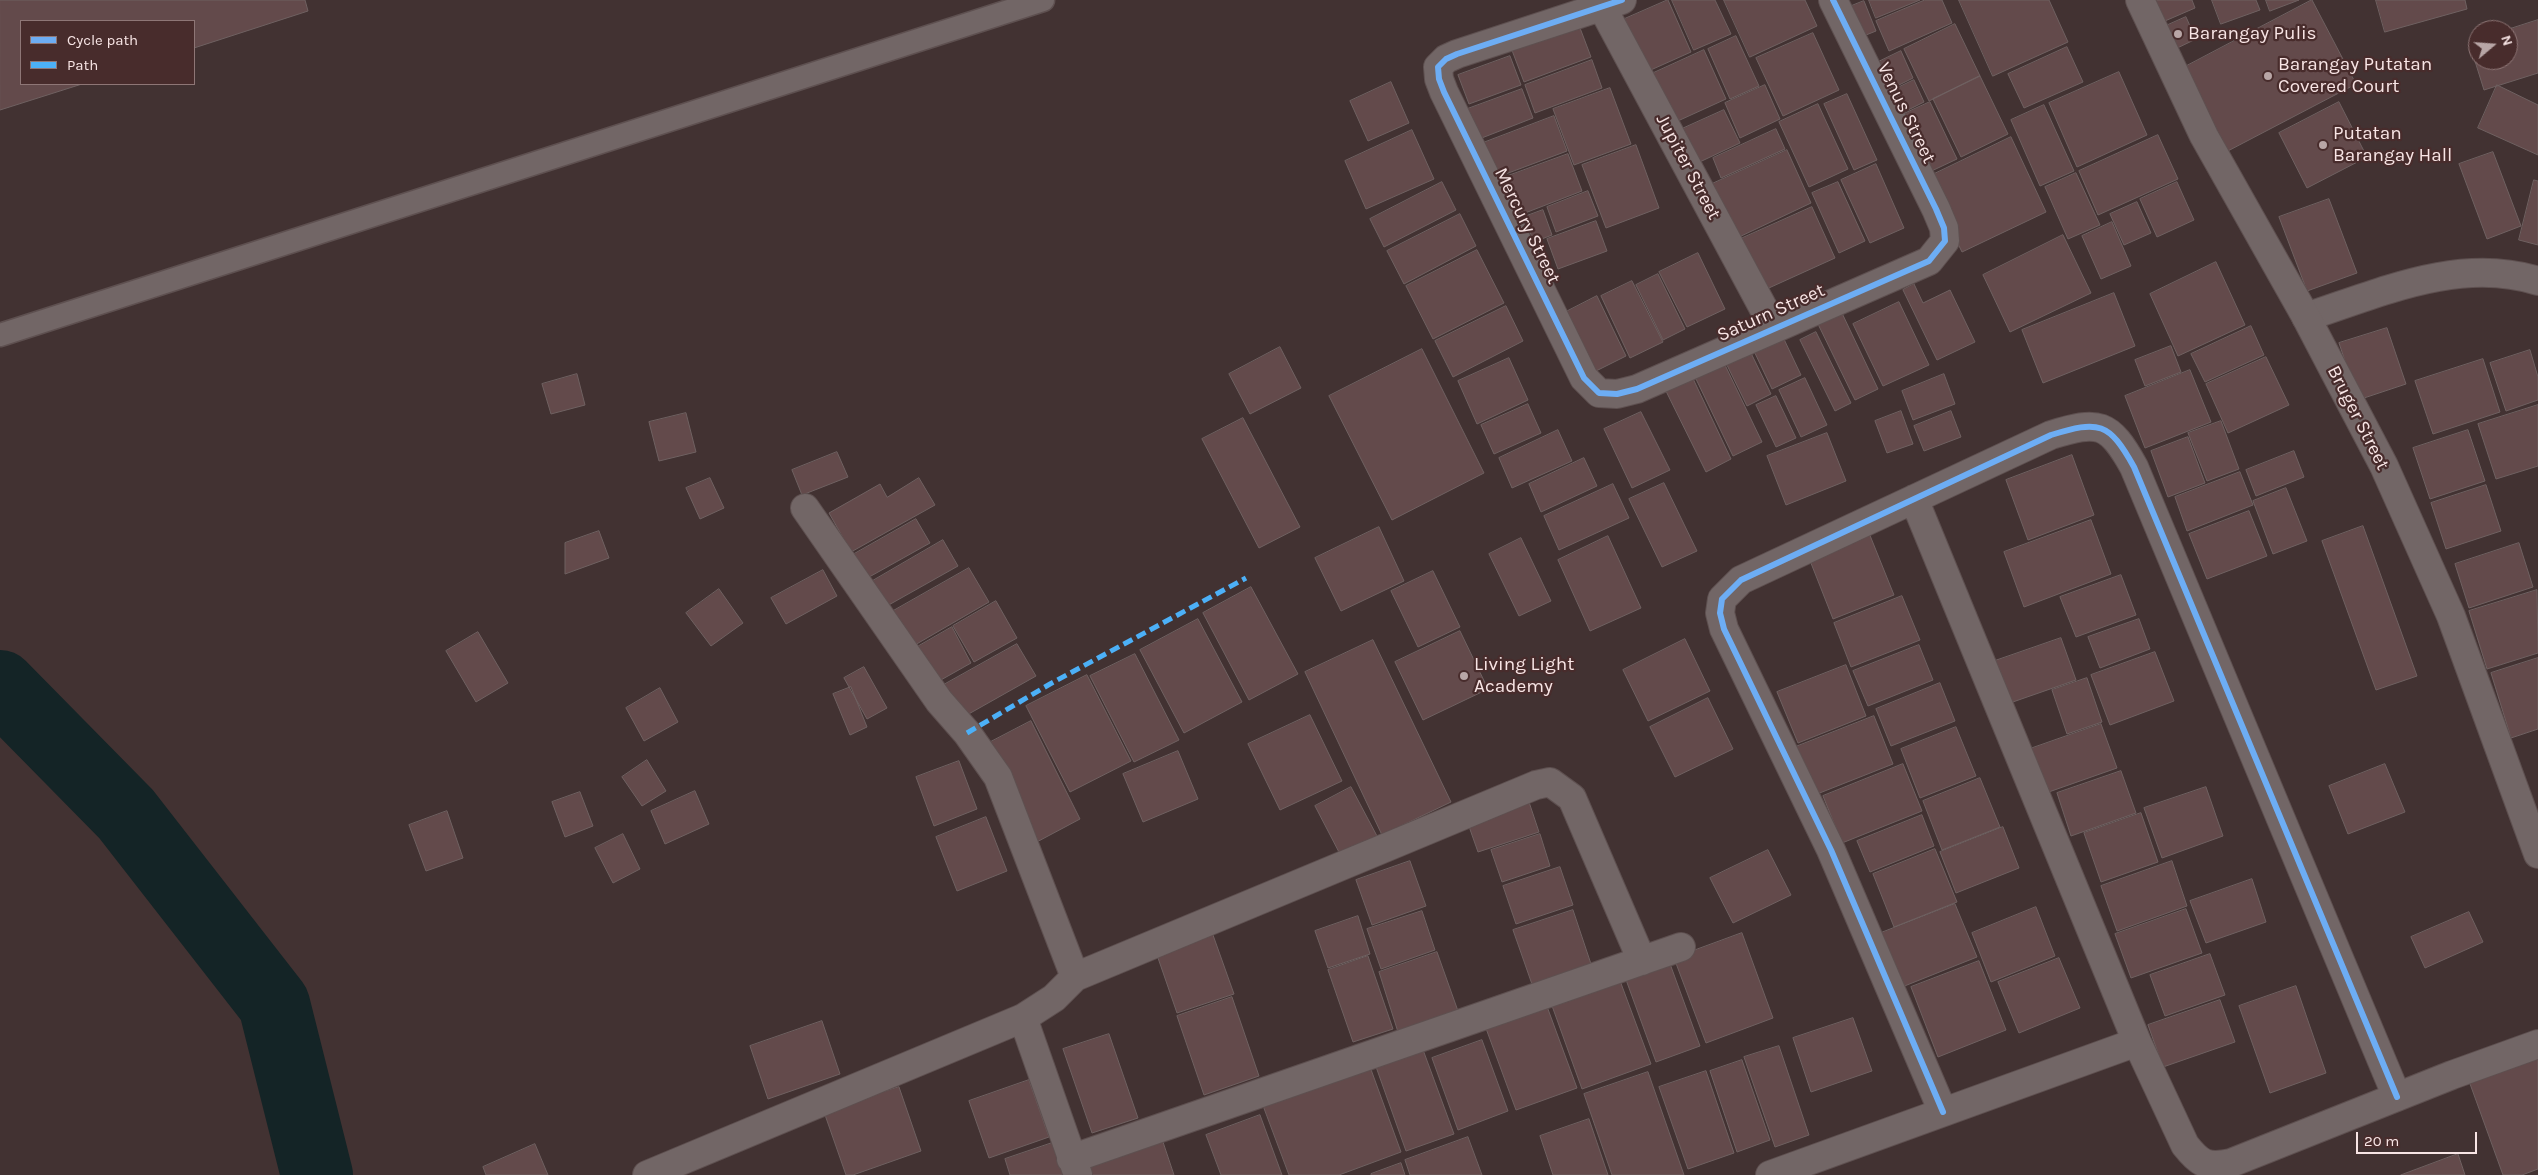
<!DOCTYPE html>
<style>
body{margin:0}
#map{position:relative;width:2538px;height:1175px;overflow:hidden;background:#423232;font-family:Karla,sans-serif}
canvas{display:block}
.legend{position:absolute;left:20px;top:20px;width:175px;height:65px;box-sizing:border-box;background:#482c2c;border:1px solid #8e7676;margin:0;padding:6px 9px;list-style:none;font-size:15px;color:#f8e5e5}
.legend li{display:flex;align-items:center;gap:10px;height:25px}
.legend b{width:25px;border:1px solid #8e7676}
.north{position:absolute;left:2468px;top:20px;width:50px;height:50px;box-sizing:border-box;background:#482c2c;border:1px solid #8e7676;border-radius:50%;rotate:72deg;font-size:14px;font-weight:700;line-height:20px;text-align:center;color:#f8e5e5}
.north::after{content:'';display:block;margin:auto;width:18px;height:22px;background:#b8a6a6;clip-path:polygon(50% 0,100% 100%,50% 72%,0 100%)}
.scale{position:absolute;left:2356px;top:1132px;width:121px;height:22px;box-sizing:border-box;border:2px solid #f8e5e5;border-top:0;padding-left:6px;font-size:15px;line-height:18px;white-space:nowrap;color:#f8e5e5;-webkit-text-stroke:4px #482c2c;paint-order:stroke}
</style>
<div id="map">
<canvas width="2538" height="1175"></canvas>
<ul class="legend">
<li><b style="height:6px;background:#6dadf4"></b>Cycle path</li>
<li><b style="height:6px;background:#4cb0f7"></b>Path</li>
</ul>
<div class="north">N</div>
<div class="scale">20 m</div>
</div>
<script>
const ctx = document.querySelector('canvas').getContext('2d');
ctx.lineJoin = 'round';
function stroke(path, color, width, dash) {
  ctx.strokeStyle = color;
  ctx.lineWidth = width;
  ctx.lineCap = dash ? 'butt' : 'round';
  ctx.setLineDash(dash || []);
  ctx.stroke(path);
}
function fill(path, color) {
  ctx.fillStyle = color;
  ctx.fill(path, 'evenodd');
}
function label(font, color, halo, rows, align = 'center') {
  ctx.font = font + ' Karla,sans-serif';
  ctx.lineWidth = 4.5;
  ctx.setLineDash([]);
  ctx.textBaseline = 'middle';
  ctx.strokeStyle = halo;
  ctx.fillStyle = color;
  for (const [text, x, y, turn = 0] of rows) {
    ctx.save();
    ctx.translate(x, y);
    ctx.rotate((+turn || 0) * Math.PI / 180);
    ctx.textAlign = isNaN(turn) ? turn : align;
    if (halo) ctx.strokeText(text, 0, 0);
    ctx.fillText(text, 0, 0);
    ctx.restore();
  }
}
stroke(new Path2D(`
 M0 686 126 814 274 1004 317 1175`), '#142426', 72);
const building = new Path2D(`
 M0 0H305L308 11 194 48V21H21V84H82L0 110Z
 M1668 0 1691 52 1644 73 1620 21Z
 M1672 0H1715L1731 34 1694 50Z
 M1724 0H1805L1817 26 1750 57Z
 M1869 0H1920L1876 18Z
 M1925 0H1942L1952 23 1889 51 1876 21Z
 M1959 0H2049L2068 42 1993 76Z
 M2147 0H2192L2195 8 2158 24Z
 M2212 0H2256L2260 10 2221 24Z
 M2266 0H2299L2270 11Z
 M2312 0 2356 84 2224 153 2181 69Z
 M2376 0H2465L2467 9 2385 32Z
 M1864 1 1876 31 1856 39 1844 9Z
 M2186 17 2196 39 2169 52 2159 29Z
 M1577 20 1591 57 1524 82 1510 45Z
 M2538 20V73L2484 90 2469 42 2478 39V60H2508L2507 30Z
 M1955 24 1980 76 1929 101 1904 49Z
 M1813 33 1839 90 1783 116 1756 58Z
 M1736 36 1759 86 1730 99 1708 49Z
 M2067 47 2083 82 2024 108 2008 74Z
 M1704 50 1726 99 1669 125 1647 76Z
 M1901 51 1913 78 1881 94 1868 67Z
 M1510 56 1521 85 1469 104 1458 75Z
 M1592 60 1602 88 1535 113 1525 85Z
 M2119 72 2147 135 2077 167 2049 103Z
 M1980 76 2008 134 1961 157 1933 99Z
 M1914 80 1924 102 1894 117 1883 95Z
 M1391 82 1409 123 1368 141 1350 101Z
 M1765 85 1780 119 1740 138 1725 103Z
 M2497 85 2538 105V155L2478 128Z
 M1610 88 1631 144 1574 165 1553 109Z
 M1522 89 1533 118 1474 141 1462 111Z
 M1847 94 1877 160 1854 170 1824 104Z
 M1930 102 1957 159 1923 175 1895 118Z
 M2339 102 2367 157 2307 188 2279 133Z
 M1818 104 1848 169 1809 187 1779 122Z
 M2044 105 2074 171 2040 186 2011 120Z
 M1724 110 1740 143 1689 167 1673 133Z
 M1554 116 1567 151 1495 178 1483 143Z
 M1776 129 1785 149 1721 178 1713 158Z
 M1412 130 1434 179 1366 209 1345 161Z
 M2158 135 2178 179 2098 215 2079 171Z
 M2011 137 2046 212 1962 252 1926 178Z
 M1636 145 1659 208 1606 228 1582 165Z
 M1787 150 1811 203 1737 238 1712 184Z
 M2493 152 2521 226 2487 239 2459 164Z
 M1568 154 1582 191 1512 218 1497 180Z
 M1876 164 1904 228 1870 243 1841 180Z
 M2076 173 2100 225 2068 239 2045 187Z
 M2534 180 2538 181V245L2519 240Z
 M1442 182 1456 210 1384 247 1370 219Z
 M1838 182 1865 241 1839 253 1812 193Z
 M2177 182 2194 220 2157 237 2140 199Z
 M1588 191 1598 216 1556 232 1547 207Z
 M2329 199 2357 273 2307 291 2279 217Z
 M2137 202 2151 233 2124 245 2110 214Z
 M1812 207 1835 258 1760 292 1736 241Z
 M1543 210 1552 235 1534 242 1524 217Z
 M1460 214 1476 246 1404 284 1387 251Z
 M1596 221 1607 251 1558 269 1547 239Z
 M2112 222 2131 266 2101 279 2082 236Z
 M2063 235 2091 293 2010 332 1983 275Z
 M1477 250 1504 303 1433 339 1406 286Z
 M1698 253 1725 309 1687 327 1659 272Z
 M2216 262 2245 325 2178 356 2150 294Z
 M1658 274 1685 329 1663 340 1636 285Z
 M1632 281 1663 342 1630 358 1601 296Z
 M1914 284 1923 303 1950 290 1975 342 1937 360 1903 290Z
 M2114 293 2135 346 2043 383 2022 330Z
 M1597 296 1626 356 1590 374 1560 315Z
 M1899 302 1929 365 1883 386 1853 324Z
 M1506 306 1523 341 1453 377 1435 341Z
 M1841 311 1878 389 1855 400 1817 322Z
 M2251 326 2264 355 2205 382 2191 354Z
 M2387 328 2406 384 2358 400 2339 343Z
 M1816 332 1851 403 1835 411 1800 340Z
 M1782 335 1801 375 1772 389 1753 349Z
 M2171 346 2181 372 2145 386 2135 360Z
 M1280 347 1301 388 1250 414 1229 374Z
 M1422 349 1484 473 1392 520 1329 396Z
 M2530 350 2538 377V400L2506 411 2490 363Z
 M1750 351 1771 394 1747 406 1726 363Z
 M2266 357 2289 405 2228 433 2206 384Z
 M1509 358 1528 400 1477 424 1458 381Z
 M2483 359 2500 412 2433 434 2415 381Z
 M1725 365 1762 442 1733 456 1696 379Z
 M1688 368 1731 459 1706 472 1661 381Z
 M2190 370 2211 422 2145 448 2125 396Z
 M577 374 585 405 551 414 542 384Z
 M1944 374 1955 404 1913 420 1902 391Z
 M1805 378 1827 425 1801 437 1779 390Z
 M1776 396 1796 438 1776 447 1756 405Z
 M1528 404 1541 433 1494 454 1481 425Z
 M2538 405V466L2496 479 2478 424Z
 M1901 411 1913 444 1887 453 1875 421Z
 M1951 411 1961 437 1924 451 1914 426Z
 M1641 412 1670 470 1632 488 1604 429Z
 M686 413 696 452 659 461 649 422Z
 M1243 418 1300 527 1259 548 1202 439Z
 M2221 421 2239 469 2207 481 2188 433Z
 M1558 430 1572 461 1512 488 1499 458Z
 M2468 430 2485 481 2430 499 2413 448Z
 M1827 433 1846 481 1786 505 1767 456Z
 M2188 437 2205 483 2168 497 2151 451Z
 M2294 451 2304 477 2256 496 2246 470Z
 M837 452 848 477 802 495 792 470Z
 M2072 455 2094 515 2028 540 2006 480Z
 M1584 458 1597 486 1541 512 1529 484Z
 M2240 472 2253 505 2187 531 2175 497Z
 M710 478 724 508 700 519 686 488Z
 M919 478 935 505 851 552 829 513 880 484 887 497Z
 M1664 483 1697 551 1662 567 1629 499Z
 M1613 484 1629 518 1559 550 1544 516Z
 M2486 485 2501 531 2446 549 2431 503Z
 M2286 488 2307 541 2273 554 2253 501Z
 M2249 511 2267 556 2207 579 2189 534Z
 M916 519 930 543 862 581 849 557Z
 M2091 520 2111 574 2024 607 2004 552Z
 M2363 526 2417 676 2376 690 2322 541Z
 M1379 527 1404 581 1341 611 1315 558Z
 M1867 528 1894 595 1833 619 1807 553Z
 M599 531 609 558 565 574V543Z
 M1608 536 1641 608 1590 631 1558 560Z
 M1521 538 1551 601 1519 616 1489 554Z
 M943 540 958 566 878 611 864 586Z
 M2519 543 2533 587 2469 608 2455 564Z
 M969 568 989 602 908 649 888 614Z
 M823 570 837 596 786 624 771 598Z
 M1433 571 1460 627 1418 647 1391 591Z
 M2121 575 2136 615 2076 637 2060 597Z
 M1251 587 1298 674 1249 700 1203 613Z
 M719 589 743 623 711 646 686 613Z
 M2537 590 2538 653 2487 669 2469 611Z
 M1902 596 1920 640 1851 667 1834 623Z
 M996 601 1017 638 974 662 953 626Z
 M1198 619 1242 702 1184 733 1140 650Z
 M2139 619 2150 649 2100 668 2088 637Z
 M952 627 971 663 932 685 912 650Z
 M1460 631 1488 689 1423 720 1395 662Z
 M478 632 508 683 476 702 446 651Z
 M2061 638 2076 680 2007 704 1992 662Z
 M1685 639 1710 691 1648 721 1623 670Z
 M1373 640 1451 802 1382 835 1305 672Z
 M1017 644 1036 676 958 720 940 687Z
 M1919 645 1933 680 1868 706 1853 671Z
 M2155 652 2174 701 2110 725 2091 675Z
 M1135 654 1179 740 1134 762 1090 676Z
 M2538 658V729L2511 738 2491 673Z
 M1846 665 1866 716 1798 743 1777 692Z
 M864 667 887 708 867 719 844 678Z
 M1087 675 1131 761 1070 792 1026 706Z
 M2087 678 2102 722 2067 734 2052 690Z
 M1940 683 1955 721 1891 746 1876 709Z
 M851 687 867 727 850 735 833 694Z
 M660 688 678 722 644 741 626 708Z
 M1708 698 1733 749 1675 777 1650 727Z
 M1310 715 1342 781 1280 810 1248 744Z
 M1874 716 1893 764 1812 796 1793 748Z
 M1031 721 1080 819 1033 844 983 746Z
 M2101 724 2117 768 2043 794 2027 750Z
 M1956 727 1976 776 1920 798 1901 749Z
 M1178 751 1198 799 1143 822 1123 774Z
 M647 760 666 791 642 806 622 777Z
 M959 761 977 809 934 826 916 777Z
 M1903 764 1922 811 1842 843 1823 796Z
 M2385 764 2405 812 2348 834 2329 786Z
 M2121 771 2136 813 2071 836 2057 793Z
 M1980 778 2000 827 1942 850 1923 801Z
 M1351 787 1377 836 1341 856 1315 806Z
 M2206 787 2223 836 2162 858 2144 808Z
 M695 791 709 824 665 844 651 811Z
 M580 792 593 826 565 837 552 802Z
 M1527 796 1539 832 1478 852 1466 818Z
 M447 811 463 858 426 871 409 825Z
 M2141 813 2158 862 2101 882 2084 833Z
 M1922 815 1934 846 1870 872 1857 841Z
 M986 817 1007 871 957 891 936 837Z
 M2003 827 2019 868 1956 893 1940 852Z
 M623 834 640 869 613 883 595 848Z
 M1540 834 1550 866 1502 882 1491 850Z
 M1935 849 1957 902 1894 927 1873 874Z
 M1768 850 1791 895 1733 923 1710 878Z
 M1410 861 1426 906 1372 925 1356 880Z
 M2172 861 2187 906 2117 931 2101 886Z
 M1560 867 1573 905 1516 924 1503 886Z
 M2252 879 2266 922 2206 943 2190 901Z
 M1955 904 1977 957 1902 987 1881 933Z
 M2036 907 2055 956 1991 982 1972 933Z
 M2186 909 2202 953 2131 978 2115 934Z
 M1573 910 1593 970 1534 990 1513 930Z
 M1422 911 1435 950 1381 969 1367 929Z
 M2469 912 2483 942 2425 968 2411 937Z
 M1358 916 1370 954 1328 968 1315 931Z
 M1742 933 1773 1018 1706 1043 1674 958Z
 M1213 935 1234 994 1177 1013 1157 955Z
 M1437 952 1458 1011 1398 1032 1379 972Z
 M2210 954 2225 995 2165 1016 2150 975Z
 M1368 956 1393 1029 1353 1042 1328 970Z
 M2059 958 2080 1008 2019 1033 1998 982Z
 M1669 961 1700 1046 1656 1062 1625 977Z
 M1979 961 2006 1030 1938 1057 1911 987Z
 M1619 978 1651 1064 1582 1089 1551 1003Z
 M2296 986 2326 1073 2270 1093 2239 1006Z
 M1232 997 1259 1076 1204 1095 1177 1016Z
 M2220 1000 2235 1042 2163 1067 2148 1025Z
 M1545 1001 1577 1088 1516 1110 1484 1023Z
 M1853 1018 1872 1071 1811 1092 1793 1038Z
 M822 1021 840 1074 768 1099 750 1046Z
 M1109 1034 1138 1118 1092 1133 1063 1049Z
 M1482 1040 1508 1111 1458 1130 1432 1058Z
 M1779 1046 1809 1135 1775 1147 1744 1057Z
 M1422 1047 1454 1134 1406 1151 1375 1064Z
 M2538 1055V1169L2522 1175H2503L2469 1081Z
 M1742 1060 1770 1140 1737 1152 1710 1071Z
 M1369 1064 1401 1152 1339 1175H1289L1262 1103Z
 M1706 1071 1734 1153 1688 1169 1659 1087Z
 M1648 1072 1684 1175H1612L1584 1094Z
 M1029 1080 1049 1137 989 1158 969 1101Z
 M899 1087 921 1151 853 1175H846L824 1112Z
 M1260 1115 1282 1175H1221L1206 1135Z
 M1589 1119 1608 1175H1553L1540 1136Z
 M1161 1136 1174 1175H1092L1087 1161Z
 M1468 1137 1482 1175H1410L1405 1160Z
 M1058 1141 1070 1175H1010L1005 1159Z
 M535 1144 548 1175H486L483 1167Z
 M2458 1154 2465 1175H2401Z
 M1401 1163 1405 1175H1371V1174Z`);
fill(building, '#634a4b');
stroke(building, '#6f6161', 1);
const lane = new Path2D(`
 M0 335 1043 0`);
const street = new Path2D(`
 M1622 0 1457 54 1446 59 1438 67 1439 79 1444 92 1584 378 1599 393 1617 394 1637 389 1929 261 1945 241 1944 228 1936 209 1833 0
 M1602 7 1774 328
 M2306 317C2380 293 2460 256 2538 281
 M1914 499 2137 1042 2185 1145C2200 1164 2207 1168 2231 1163L2452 1075 2538 1044
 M805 508 939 701 967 733 998 777 1075 977
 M1023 1018 1078 1175
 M1943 1112 1831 850 1724 629 1720 613 1722 599 1741 580 2051 435C2099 420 2109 422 2134 467L2397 1097
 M1071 1159 1681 947
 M647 1175 1023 1018 1054 998 1075 977 1536 785 1550 782 1572 798 1642 961
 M1770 1175 2137 1042`);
const secondary = new Path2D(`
 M2140 0 2204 136 2306 317 2384 466 2451 616 2538 854`);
stroke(lane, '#5e5050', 25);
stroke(street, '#5e5050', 30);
stroke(secondary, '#5e5050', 30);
stroke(lane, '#726666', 22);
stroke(street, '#726666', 28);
stroke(secondary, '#726666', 28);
stroke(new Path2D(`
 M967 733 1050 684 1246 578`), '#4cb0f7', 5, [10, 5]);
stroke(new Path2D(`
 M1622 0 1457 54 1446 59 1438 67 1439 79 1444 92 1584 378 1599 393 1617 394 1637 389 1929 261 1945 241 1944 228 1936 209 1833 0
 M1943 1112 1831 850 1724 629 1720 613 1722 599 1741 580 2051 435C2099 420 2109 422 2134 467L2397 1097`), '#6dadf4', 6);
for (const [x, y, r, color] of [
 [2178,34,5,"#b8a6a6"],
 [2268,76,5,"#b8a6a6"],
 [2323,145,5,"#b8a6a6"],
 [1464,676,5,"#b8a6a6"]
]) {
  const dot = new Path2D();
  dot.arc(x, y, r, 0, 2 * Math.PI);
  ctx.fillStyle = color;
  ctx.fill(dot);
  stroke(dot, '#482c2c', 2);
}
label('19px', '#f8e5e5', '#482c2c', [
 ["Barangay Pulis",2188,34],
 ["Barangay Putatan",2278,65],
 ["Covered Court",2278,87],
 ["Putatan",2333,134],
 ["Barangay Hall",2333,156],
 ["Living Light",1474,665],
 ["Academy",1474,687]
], 'left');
label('19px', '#f8e5e5', '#482c2c', [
 ["Venus Street",1906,113,64],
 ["Jupiter Street",1688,167,62],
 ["Mercury Street",1527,226,64],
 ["Saturn Street",1771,313,-24],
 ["Bruger Street",2358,418,63]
]);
</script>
